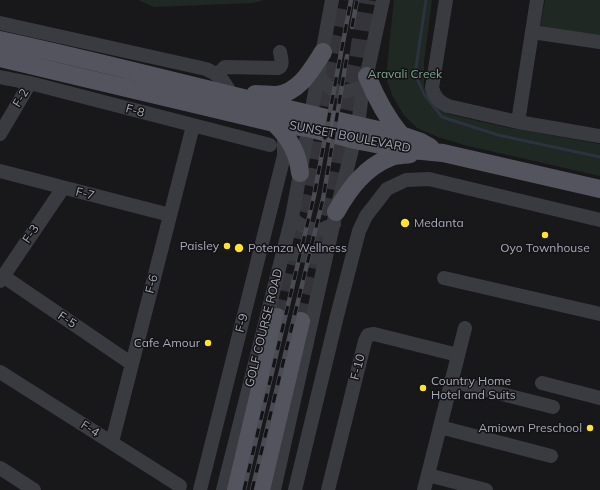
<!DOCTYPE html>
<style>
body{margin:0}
canvas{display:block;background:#18171a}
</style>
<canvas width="600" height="490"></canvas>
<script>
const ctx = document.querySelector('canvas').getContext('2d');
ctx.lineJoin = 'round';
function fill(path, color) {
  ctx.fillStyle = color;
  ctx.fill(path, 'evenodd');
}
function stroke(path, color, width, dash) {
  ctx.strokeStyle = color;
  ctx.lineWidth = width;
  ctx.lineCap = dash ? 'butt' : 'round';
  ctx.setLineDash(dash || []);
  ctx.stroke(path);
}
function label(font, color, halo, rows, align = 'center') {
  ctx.font = font + ' Mulish,sans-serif';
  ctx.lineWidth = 3;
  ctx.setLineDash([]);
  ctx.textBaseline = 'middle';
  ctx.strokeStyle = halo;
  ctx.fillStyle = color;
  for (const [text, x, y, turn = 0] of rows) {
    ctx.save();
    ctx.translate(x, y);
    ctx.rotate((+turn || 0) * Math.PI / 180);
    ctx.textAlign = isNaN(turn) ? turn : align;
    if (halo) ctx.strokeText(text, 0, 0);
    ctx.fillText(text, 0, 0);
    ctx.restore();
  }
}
fill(new Path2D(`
 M138 0H264L253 3 154 7Z
 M394 0H432L424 62V87L433 102 448 114 505 127 600 144V176L468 146 438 137 417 128 403 114 392 95 386 77Z
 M545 0H600V37L540 29Z`), '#1f2822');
stroke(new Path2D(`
 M426 0 415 74 424 94 442 117 498 135 600 157`), '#2c323f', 3);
stroke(new Path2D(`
 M277 317 310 179 322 105 344 0
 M301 321 332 192 357 65 367 0`), '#35343a', 18, [18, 9]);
stroke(new Path2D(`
 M446 0 432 88C435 98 439 102 448 106L518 122 600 136
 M0 23 206 69C220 75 224 81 231 94
 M532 32 600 42
 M318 73C324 84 334 95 348 91 354 90 359 88 364 87
 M217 75 225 67 278 68C284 66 281 58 280 52
 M0 77 30 83 270 145
 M518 122 537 0
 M0 134 30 83
 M0 171 170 215
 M292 217C296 224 309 229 318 230 323 230 329 226 334 224
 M282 257 288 253 319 258 325 262
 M3 276 132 364
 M444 278 600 314
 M0 281 63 188
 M0 372 180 486
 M451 381 553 407
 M542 383 600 398
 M440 427 551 456
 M112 442 193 126
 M0 468 34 490
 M428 475 486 490
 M200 490 284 156V132
 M223 490 292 217 332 0
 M274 490 336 212 358 126 361 101 383 0
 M295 490 337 316 359 231 366 216 387 189 406 180 429 179 600 220
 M328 490 365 341 368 335 374 334 458 355
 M424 490 465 328`), '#3a3a41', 14);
stroke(new Path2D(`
 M0 40C134 69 267 106 401 135L421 142 430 147
 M0 58 274 123 308 128 355 140 401 149 443 153 600 189
 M367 76C376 98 386 117 401 135
 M255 94C262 94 270 95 277 95 300 92 312 69 323 52
 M274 123C289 137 298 152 300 173
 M336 212C349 189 365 167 391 157 397 155 404 155 410 154
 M236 490 277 317
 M261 490 301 321`), '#54545e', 18);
const rail = new Path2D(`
 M352 27 357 0
 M244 490 314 196 351 0
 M252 490 323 199 347 56`);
stroke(rail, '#4b4b54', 4.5);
stroke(rail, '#131215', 3, [9]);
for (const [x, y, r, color] of [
 [405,223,5,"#fee42b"],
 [545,235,4,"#fee42b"],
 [227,246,4,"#fee42b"],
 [239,248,5,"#fee42b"],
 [208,343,4,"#fee42b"],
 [423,388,4,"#fee42b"],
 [590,428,4,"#fee42b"]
]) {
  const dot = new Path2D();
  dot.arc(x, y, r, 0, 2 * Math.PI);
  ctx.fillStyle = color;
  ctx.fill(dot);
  stroke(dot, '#131215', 1.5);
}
label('12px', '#7ea689', '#131215', [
 ["Aravali Creek",405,74]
]);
label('12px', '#a9aaba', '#131215', [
 ["F-2",21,98,-59],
 ["F-8",135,111,15],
 ["SUNSET BOULEVARD",350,137,11],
 ["F-7",85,194,14],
 ["F-3",31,234,-56],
 ["F-6",152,284,-76],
 ["F-5",67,320,34],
 ["F-9",242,323,-76],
 ["GOLF COURSE ROAD",264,328,-76],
 ["F-10",358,367,-76],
 ["F-4",90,429,32]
]);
label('12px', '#a9aaba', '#131215', [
 ["Medanta",414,223],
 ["Paisley",219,246,"right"],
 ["Potenza Wellness",248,248],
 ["Oyo Townhouse",545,248,"center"],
 ["Cafe Amour",200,343,"right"],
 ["Country Home",431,381],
 ["Hotel and Suits",431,395],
 ["Amiown Preschool",582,428,"right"]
], 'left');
</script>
